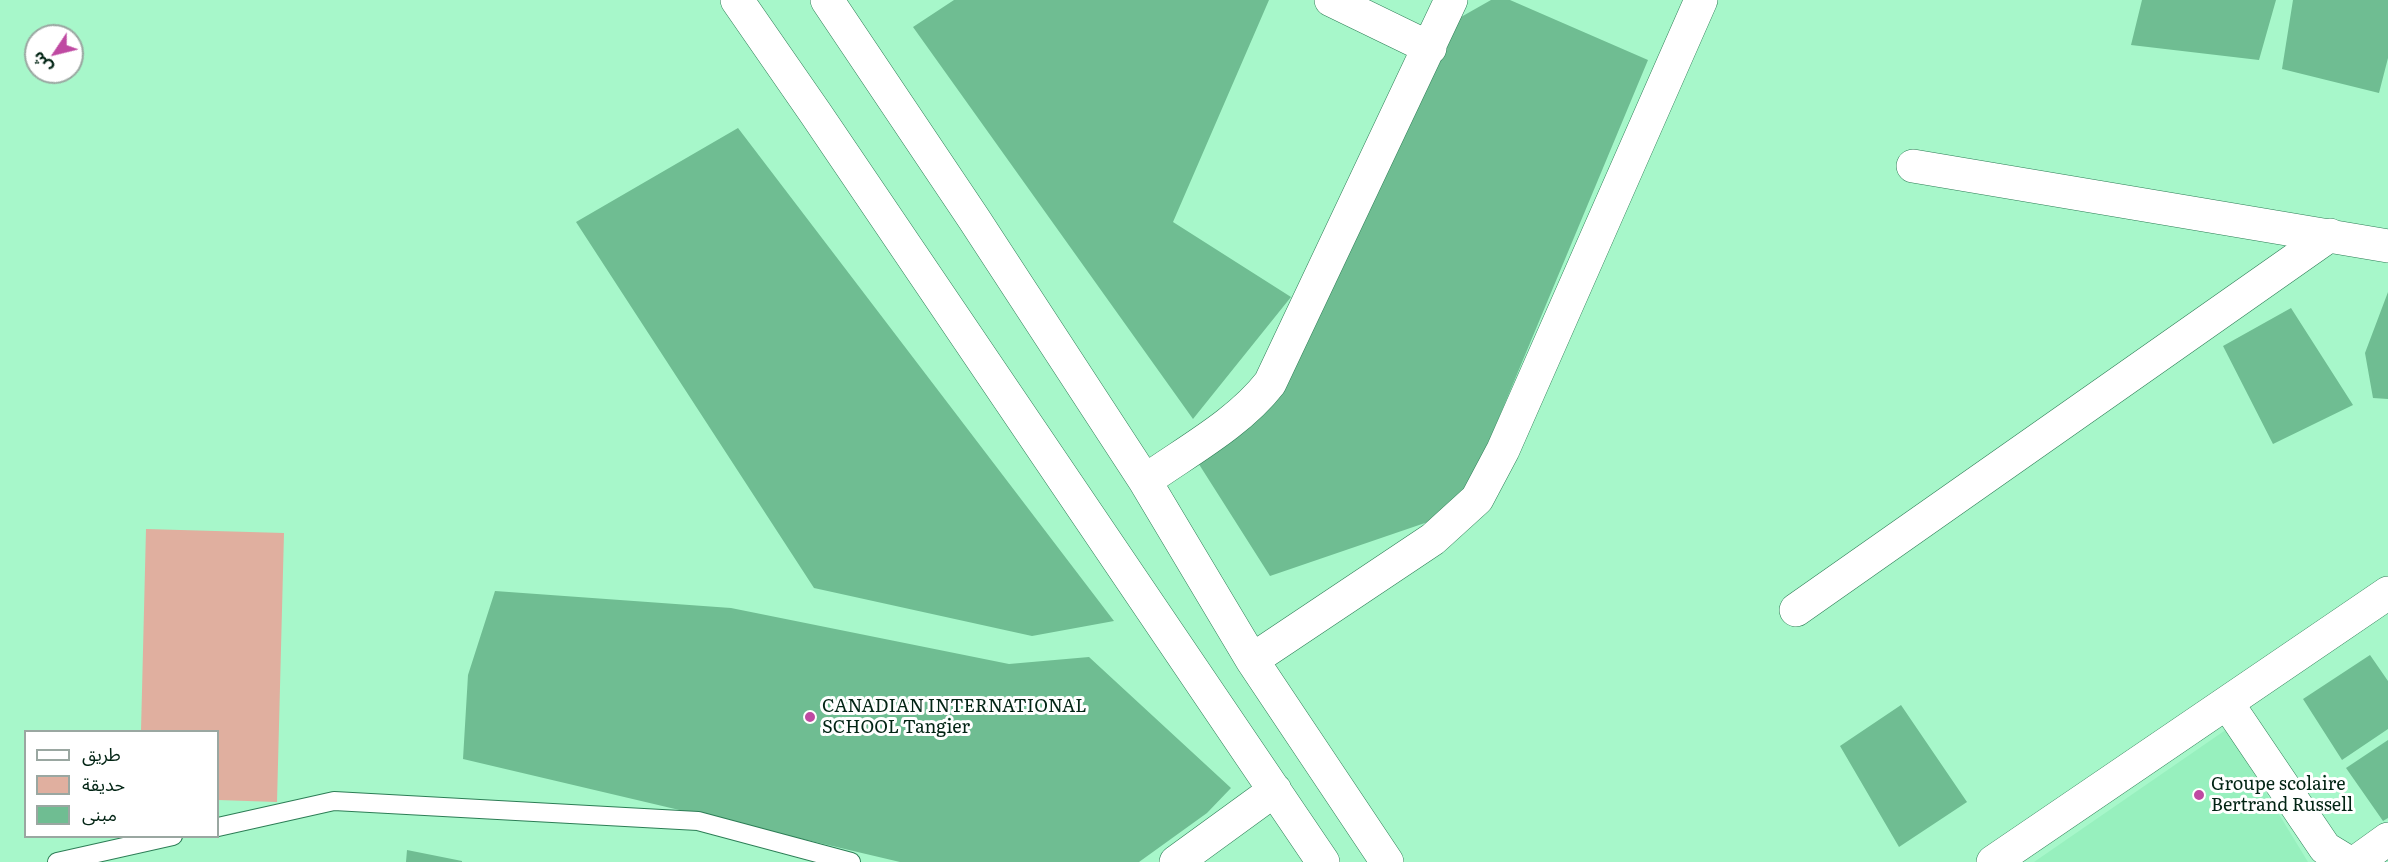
<!DOCTYPE html>
<meta charset="utf-8">
<style>
body{margin:0}
#map{position:relative;width:2388px;height:862px;overflow:hidden;background:#a7f7ca;font-family:Literata,"Noto Sans Arabic",serif}
canvas{display:block}
.legend{position:absolute;left:24px;top:730px;width:195px;height:108px;box-sizing:border-box;background:#fff;border:2px solid #9aa7a1;margin:0;padding:8px 10px;list-style:none;font-size:18px;color:#022414}
.legend li{display:flex;align-items:center;gap:12px;height:30px}
.legend b{width:30px;border:2px solid #9aa7a1}
.north{position:absolute;left:24px;top:24px;width:60px;height:60px;box-sizing:border-box;background:#fff;border:2px solid #9aa7a1;border-radius:50%;rotate:235deg;font-size:16px;font-weight:700;line-height:24px;text-align:center;color:#022414}
.north::after{content:'';display:block;margin:auto;width:21px;height:27px;background:#bf4aa2;clip-path:polygon(50% 0,100% 100%,50% 72%,0 100%)}
</style>
<div id="map">
<canvas width="2388" height="862"></canvas>
<ul class="legend">
<li><b style="height:8px;background:#fff"></b>طريق</li>
<li><b style="height:16px;background:#e0af9f"></b>حديقة</li>
<li><b style="height:16px;background:#6fbd92"></b>مبنى</li>
</ul>
<div class="north">ش</div>
</div>
<script>
const ctx = document.querySelector('canvas').getContext('2d');
ctx.lineJoin = 'round';
function fill(path, color) {
  ctx.fillStyle = color;
  ctx.fill(path, 'evenodd');
}
function stroke(path, color, width, dash) {
  ctx.strokeStyle = color;
  ctx.lineWidth = width;
  ctx.lineCap = dash ? 'butt' : 'round';
  ctx.setLineDash(dash || []);
  ctx.stroke(path);
}
function label(font, color, halo, rows, align = 'center') {
  ctx.font = font + ' Literata,serif';
  ctx.lineWidth = 6;
  ctx.setLineDash([]);
  ctx.textBaseline = 'middle';
  ctx.strokeStyle = halo;
  ctx.fillStyle = color;
  for (const [text, x, y, turn = 0] of rows) {
    ctx.save();
    ctx.translate(x, y);
    ctx.rotate((+turn || 0) * Math.PI / 180);
    ctx.textAlign = isNaN(turn) ? turn : align;
    if (halo) ctx.strokeText(text, 0, 0);
    ctx.fillText(text, 0, 0);
    ctx.restore();
  }
}
fill(new Path2D(`
 M2227 729 2308 862H2034Z`), '#97f0be');
fill(new Path2D(`
 M146 529 284 533 277 802 218 800V732L141 731Z`), '#e0af9f');
fill(new Path2D(`
 M954 0H1269L1173 222 1291 297 1193 419 913 27Z
 M1491 0H1510L1648 60 1460 511 1270 576 1195 458 1266 412 1461 17Z
 M2142 0H2276L2259 60 2131 45Z
 M2293 0H2388V58L2379 93 2282 69Z
 M738 128 1114 621 1032 636 814 588 576 222Z
 M2388 292V399L2373 398 2365 353Z
 M2291 308 2353 405 2273 444 2223 346Z
 M495 591 731 608 1009 664 1089 657 1231 788 1207 813 1139 862H900L463 759 468 675Z
 M2370 655 2388 681V729L2342 760 2303 699Z
 M1901 705 1967 802 1899 847 1840 746Z
 M2388 740V818L2383 821 2346 768Z
 M407 850 462 861V862H406Z`), '#6fbd92');
const service = new Path2D(`
 M218 827 334 801 698 821 851 862
 M57 862 173 836`);
const minor = new Path2D(`
 M737 0 816 114 1323 862
 M827 0 974 219 1145 481 1252 660 1387 862
 M1331 0 1430 48
 M1913 166 2388 246
 M1145 481C1187 451 1238 424 1270 383L1451 0
 M1796 610 2330 235
 M1252 660 1433 539 1477 499 1503 450 1701 0
 M2227 703 2325 848 2348 862
 M1176 862 1275 790
 M1993 862 2388 593
 M2356 862 2388 839`);
stroke(service, '#2c7d55', 20);
stroke(minor, '#2c7d55', 34);
stroke(service, '#fff', 18);
stroke(minor, '#fff', 33);
for (const [x, y, r, color] of [
 [810,717,6,"#bf4aa2"],
 [2199,795,6,"#bf4aa2"]
]) {
  const dot = new Path2D();
  dot.arc(x, y, r, 0, 2 * Math.PI);
  ctx.fillStyle = color;
  ctx.fill(dot);
  stroke(dot, '#fff', 2);
}
label('18px', '#022414', '#fff', [
 ["CANADIAN INTERNATIONAL",822,707],
 ["SCHOOL Tangier",822,728],
 ["Groupe scolaire",2211,785],
 ["Bertrand Russell",2211,806]
], 'left');
</script>
